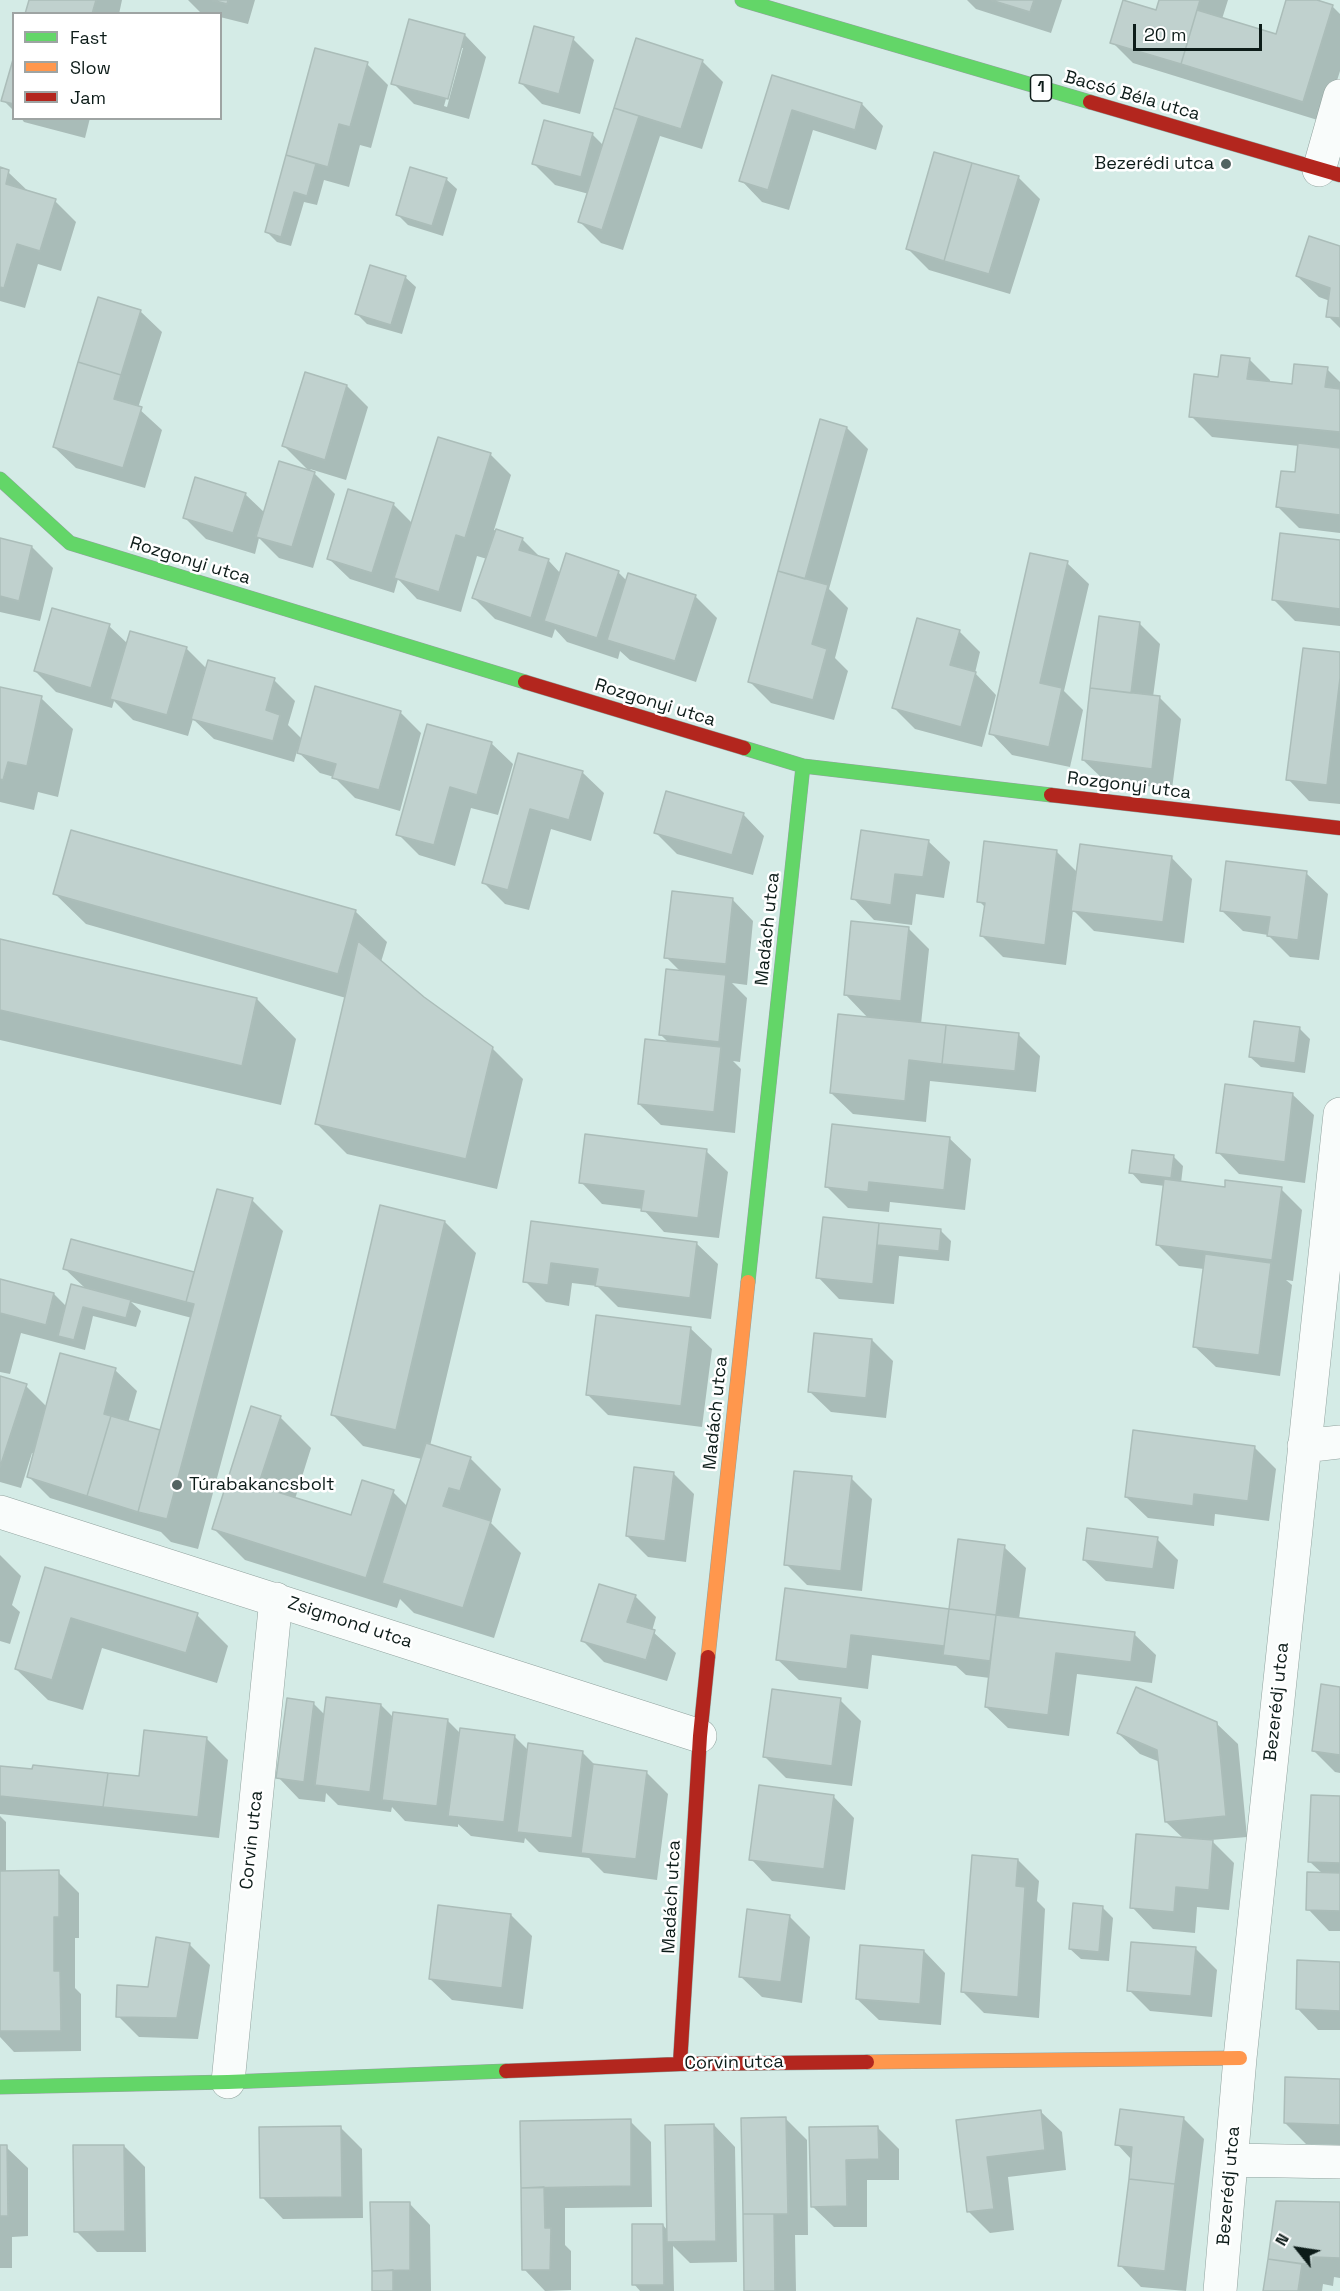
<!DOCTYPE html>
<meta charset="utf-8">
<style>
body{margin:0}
#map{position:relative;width:1340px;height:2291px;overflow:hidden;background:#d4ebe6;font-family:"Space Grotesk",sans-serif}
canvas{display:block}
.legend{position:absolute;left:12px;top:12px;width:210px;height:108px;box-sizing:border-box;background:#fff;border:2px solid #9ea4a3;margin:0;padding:8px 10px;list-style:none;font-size:18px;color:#0d1c19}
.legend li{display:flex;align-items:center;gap:12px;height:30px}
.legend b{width:30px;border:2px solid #9ea4a3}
.north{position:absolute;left:1268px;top:2219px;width:60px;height:60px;-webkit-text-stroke:4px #fff;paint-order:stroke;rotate:300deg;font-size:16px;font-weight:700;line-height:24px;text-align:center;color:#0d1c19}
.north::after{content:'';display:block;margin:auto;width:21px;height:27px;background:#0d1c19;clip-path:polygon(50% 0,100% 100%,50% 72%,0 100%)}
.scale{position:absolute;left:1133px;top:24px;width:129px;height:27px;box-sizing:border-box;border:3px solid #0d1c19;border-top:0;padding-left:8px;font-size:18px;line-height:21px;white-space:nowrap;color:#0d1c19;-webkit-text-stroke:4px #fff;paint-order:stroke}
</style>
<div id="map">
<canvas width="1340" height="2291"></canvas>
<ul class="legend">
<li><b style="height:8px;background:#63d668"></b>Fast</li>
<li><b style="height:8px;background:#ff974d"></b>Slow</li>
<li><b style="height:8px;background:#b3261e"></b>Jam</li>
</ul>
<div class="north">N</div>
<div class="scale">20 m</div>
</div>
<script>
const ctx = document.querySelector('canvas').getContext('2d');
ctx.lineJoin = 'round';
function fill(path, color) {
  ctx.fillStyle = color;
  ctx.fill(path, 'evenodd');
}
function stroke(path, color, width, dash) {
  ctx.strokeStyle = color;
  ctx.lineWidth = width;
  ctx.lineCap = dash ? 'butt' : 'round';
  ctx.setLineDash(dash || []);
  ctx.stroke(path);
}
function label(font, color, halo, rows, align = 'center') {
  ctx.font = font + ' "Space Grotesk",sans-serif';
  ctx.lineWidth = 5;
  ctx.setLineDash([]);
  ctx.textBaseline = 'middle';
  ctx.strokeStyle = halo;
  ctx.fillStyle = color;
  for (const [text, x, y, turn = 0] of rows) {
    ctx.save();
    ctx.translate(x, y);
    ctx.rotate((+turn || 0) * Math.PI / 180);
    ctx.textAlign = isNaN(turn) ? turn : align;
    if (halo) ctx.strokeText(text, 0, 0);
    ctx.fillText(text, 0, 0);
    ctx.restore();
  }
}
fill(new Path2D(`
 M30 0H122L119 14H27Z
 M188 0H255L248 24 220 17V14L200 12Z
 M967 0H1062L1051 33 976 9Z
 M1161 0H1228L1222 19 1277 36 1288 0H1312L1332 6 1340 14V71L1324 122 1133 63 1112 42 1157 12Z
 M465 35 486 57 469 119 414 104 393 83ZM460 48H463L447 107 444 106Z
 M573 39 594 60 580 114 542 104 521 83Z
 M637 40 702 61 723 82 702 149 660 136 623 250 601 243 580 222 589 194 555 185 534 164 592 134 604 146Z
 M316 50 367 64 388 85 371 148 360 145 349 187 324 180 317 205 304 202 291 246 277 242 267 232Z
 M14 62V111L3 100Z
 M773 77 862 104 883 126 876 150 813 130 789 210 762 202 741 180Z
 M21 118H90L85 138 24 122Z
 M935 154 1019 178 1040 199 1010 294 929 270 908 249Z
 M0 169 8 172 30 193 55 201 76 222 61 271 38 264 25 308 0 301Z
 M446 179 457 189 443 236 408 225 398 215Z
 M1340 248V328L1328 316 1330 301 1319 297 1297 276Z
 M405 277 416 287 402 334 367 324 357 314Z
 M140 311 162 332 138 408 162 430 145 488 76 468 54 447Z
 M1249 359 1270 380V383L1293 386 1327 369 1340 382V533L1299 528 1278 507 1296 474 1299 446 1212 437 1191 416 1219 378Z
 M347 386 368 407 346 480 310 469 335 494 313 568 279 558 259 538 255 554 206 539 185 518 245 494 265 513 309 471 284 446Z
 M847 428 868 449 829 589 848 608 835 658 848 671 834 720 771 703 750 682Z
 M490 454 511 475 494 530 523 540 541 558 549 561 561 574 618 572 627 581 695 596 717 618 696 682 630 660 620 651 618 659 567 642 555 629 552 638 495 619 474 598 487 559 477 556 461 612 417 599 398 579 394 593 350 579 328 558 393 504 413 524Z
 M0 540 32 547 53 568 40 621 0 612Z
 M1340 542V626L1295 621 1274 600Z
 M1067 563 1089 584 1064 691 1083 710 1070 767 1012 755 991 733Z
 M1139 623 1160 644 1153 697 1160 698 1181 719 1172 789 1105 781 1083 760Z
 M109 626 128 644 186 648 207 669 274 680 295 701 288 725 302 739 400 712 421 733 400 811 355 798 334 777 320 773 297 751 294 762 214 739 193 719 188 736 133 720 114 701 112 708 56 692 35 671Z
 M959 631 980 652 975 673 996 695 982 747 915 729 894 708Z
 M1340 654V804L1309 801 1288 779Z
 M0 688 41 698 73 729 58 797 38 792 34 810 0 802Z
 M491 743 513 764 498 815 471 808 455 866 419 855 398 834Z
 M519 755 582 772 604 793 591 841 551 829 529 910 505 904 484 883Z
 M743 814 764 836 753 875 677 854 656 833Z
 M928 841 950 862 944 898 916 894 912 925 874 920 853 898Z
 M1057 852 1078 873 1171 857 1192 879 1184 943 1094 931 1073 910 1066 965 1003 957 982 936 986 908 979 901Z
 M1306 873 1328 894 1319 960 1290 957 1268 935 1243 931 1221 910Z
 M54 893 355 911 387 942 381 962 423 998 492 1048 523 1079 497 1189 347 1154 316 1123 346 998 86 924Z
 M732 899 753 921 747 985 732 983 747 998 740 1062 733 1061 741 1069 735 1133 661 1125 639 1104 669 1043 660 1034 681 972 666 957Z
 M908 928 929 949 921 1024 1018 1034 1040 1056 1036 1092 930 1081 926 1122 853 1114 831 1093 869 1019 845 994Z
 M0 940 257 999 296 1039 281 1105 0 1040Z
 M1300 1029 1310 1039 1305 1073 1261 1067 1250 1057Z
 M1292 1094 1314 1115 1305 1183 1239 1174 1218 1152Z
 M949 1138 971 1159 965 1210 890 1202 889 1212 848 1208 827 1187Z
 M706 1151 728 1172 719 1238 664 1232 643 1209 602 1204 581 1182Z
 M1173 1156 1183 1166 1181 1183 1226 1189H1281L1302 1210 1293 1281 1286 1280 1292 1285 1280 1376 1216 1367 1194 1346 1204 1269 1179 1266 1158 1245 1165 1186 1141 1183 1131 1172Z
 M252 1200 283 1231 198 1549 171 1542 161 1532 50 1498 29 1477 35 1454 32 1453 21 1488 0 1482V1377L26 1386 47 1407 115 1370 137 1391 128 1423 161 1432 192 1318 131 1302 141 1311 136 1327 93 1316 85 1350 21 1333 10 1374 0 1372V1280L54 1294 67 1307 86 1289 65 1269 72 1241 195 1274Z
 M824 1219 941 1231 951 1241 949 1261 899 1256 894 1304 839 1299 818 1277Z
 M445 1222 476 1253 430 1446 470 1458 501 1489 491 1523 521 1553 494 1638 414 1613 400 1599 397 1608 245 1560 214 1529 280 1417 311 1448 295 1499 352 1517 393 1492 407 1506 422 1459 363 1446 332 1414Z
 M532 1223 696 1243 718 1264 711 1319 618 1307 597 1286 572 1283 569 1306 546 1302 525 1281Z
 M690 1328 712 1349 702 1427 608 1415 587 1394Z
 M872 1340 893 1361 886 1418 831 1412 809 1391Z
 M1254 1447 1276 1469 1269 1521 1215 1514 1214 1526 1148 1518 1126 1497Z
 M673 1473 694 1494 686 1562 648 1557 627 1536Z
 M851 1478 872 1499 862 1591 807 1585 786 1564Z
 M1157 1539 1178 1560 1174 1589 1106 1581 1084 1560Z
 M1004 1547 1026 1568 1019 1619 1134 1634 1156 1655 1152 1683 1077 1674 1069 1736 1008 1728 986 1707 990 1678 966 1675 956 1666 872 1655 868 1689 799 1680 777 1659 786 1589 950 1610Z
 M0 1555 21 1576 12 1605 20 1612 10 1644 0 1641Z
 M46 1569 197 1615 228 1646 217 1683 102 1648 83 1710 48 1700 16 1669Z
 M635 1596 656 1617 652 1631 676 1653 667 1681 604 1662 583 1641Z
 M1340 1688V1773L1335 1772 1314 1751Z
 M840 1700 861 1721 852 1786 786 1778 765 1757Z
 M313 1703 325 1715 381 1705 394 1718 447 1720 461 1734 514 1736 528 1750 582 1752 597 1767 647 1773 668 1794 657 1880 604 1873 589 1858 539 1852 525 1838 524 1843 471 1836 458 1824V1827L405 1821 392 1807 391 1812 338 1805 326 1793 325 1802 299 1799 278 1777Z
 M1216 1723 1238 1744 1247 1837 1211 1840 1234 1863 1229 1910 1197 1907 1195 1933 1153 1929 1132 1907 1184 1839 1166 1822 1160 1762 1140 1754 1118 1733Z
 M206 1738 228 1760 219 1838 0 1814V1768L140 1778Z
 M833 1796 854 1818 845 1890 772 1881 751 1859Z
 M1340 1797V1931H1329L1308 1909 1323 1874 1310 1862Z
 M0 1816 6 1822V1872H58L79 1893V1938H75V1988L81 1994V2051L14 2052 0 2037Z
 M1018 1860 1039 1881 1037 1901 1045 1909 1039 2018 984 2013 963 1992Z
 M1102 1907 1113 1918 1109 1961 1081 1959 1070 1949Z
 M511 1915 532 1936 523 2009 452 2000 430 1979Z
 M789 1916 810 1937 802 2003 762 1997 740 1976Z
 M189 1944 210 1965 198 2039 139 2037 118 2016 150 1988Z
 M1196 1949 1217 1970 1212 2017 1150 2011 1129 1990Z
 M924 1951 945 1973 941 2025 879 2020 857 1999Z
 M1340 1963V2030H1318L1297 2008Z
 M1340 2081V2145L1306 2144 1285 2123Z
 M1040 2111 1062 2132 1066 2170 1008 2177 1014 2230 990 2233 968 2211 958 2121Z
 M1183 2118 1204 2139 1186 2291 1141 2287 1120 2265 1132 2160 1117 2144Z
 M786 2119 807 2140 808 2235H795L796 2291H745Z
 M630 2121 651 2142 652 2207 565 2208V2245L571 2251V2290L545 2291 524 2269 522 2122Z
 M714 2125 735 2147 737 2262 690 2263 673 2246 674 2291H640L634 2284 663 2225 668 2231Z
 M341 2128 362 2149 363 2218 283 2219 262 2197Z
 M878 2128 899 2149V2180H867V2227H834L812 2206 811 2129Z
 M124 2146 145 2167 146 2252H97L76 2231Z
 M0 2147H6L28 2168V2236L12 2237V2268H0Z
 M1278 2202 1340 2204V2278L1334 2277 1333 2286 1323 2284 1322 2291H1264Z
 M409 2203 430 2225 431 2291H373Z`), '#0003');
const building = new Path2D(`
 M29 0H96L92 14H25Z
 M212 0H228L227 4Z
 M991 0H1034L1030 12Z
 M1123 0 1156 10 1159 0H1200L1181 64 1110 43Z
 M1286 0H1317L1333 5 1303 102 1181 64 1197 10 1276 34Z
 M409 19 465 34 448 99 391 84Z
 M534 26 574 37 559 94 519 83Z
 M636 38 703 60 681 129 614 108Z
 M315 48 368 62 350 127 339 124 328 167 286 155Z
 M14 56V104L1 101Z
 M772 75 862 103 855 130 792 110 768 190 739 181Z
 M614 108 639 116 602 230 578 222Z
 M544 120 593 133 581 177 532 164Z
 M934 152 972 163 944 261 906 249Z
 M286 155 316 164 307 196 294 192 281 237 265 232Z
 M972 163 1019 176 989 274 944 261Z
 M0 167 9 170 6 184 56 199 40 251 17 244 4 288 0 287Z
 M410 167 447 178 432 226 396 215Z
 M1309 236 1340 246V318L1326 317 1330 288 1296 276Z
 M370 265 406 276 391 325 355 314Z
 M98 297 141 310 121 375 78 362Z
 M1221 355 1250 358 1247 379 1292 384 1294 364 1328 367 1325 387 1340 389V432L1189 417 1194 374 1218 377Z
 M78 362 121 375 114 399 142 407 123 468 53 447Z
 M305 372 347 385 325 460 282 446Z
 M820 419 847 427 805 579 778 571Z
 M438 437 491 453 465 538 456 535 439 592 394 578Z
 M1298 443 1340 448V515L1276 507 1281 471 1295 472Z
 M279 461 315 472 292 547 256 537Z
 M195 477 246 493 233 533 183 518Z
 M348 489 394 503 372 573 327 559Z
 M496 529 523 538 519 550 549 559 531 618 472 598Z
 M1280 533 1340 540V609L1272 600Z
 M0 538 32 546 19 601 0 596Z
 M566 553 619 571 597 638 544 621Z
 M1030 553 1068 561 1040 683 1062 688 1049 747 989 734Z
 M778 571 828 585 812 644 827 649 813 700 748 682Z
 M628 573 696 595 675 661 607 640Z
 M52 608 110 624 91 688 34 671Z
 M1099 616 1140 622 1131 693 1090 688Z
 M917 618 960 630 950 665 976 672 961 727 892 708Z
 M130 631 187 647 167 715 110 699Z
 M1303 648 1340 652V678L1327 785 1286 780Z
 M208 660 275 678 266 710 280 715 273 741 191 719Z
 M315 686 401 711 379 790 332 778 336 764 297 753Z
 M0 687 42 696 27 766 8 762 3 780 0 779Z
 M1090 688 1160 696 1152 769 1082 760Z
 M427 724 492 742 477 795 450 787 434 845 396 835Z
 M518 753 583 771 569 820 530 809 508 890 482 883Z
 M666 791 744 813 732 855 654 833Z
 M71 830 356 910 338 974 53 894Z
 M861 830 929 840 923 877 895 874 891 905 851 899Z
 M984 841 1057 850 1045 945 980 936 985 903 977 902Z
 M1080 844 1172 856 1163 922 1071 911Z
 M1226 861 1307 871 1298 940 1267 936 1270 917 1220 911Z
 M672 891 733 898 726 964 664 958Z
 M851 921 909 927 901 1001 844 995Z
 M0 939 257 998 242 1066 0 1010Z
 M358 941 424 997 493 1047 466 1159 315 1124Z
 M666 969 726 975 719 1042 659 1035Z
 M838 1014 946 1025 942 1064 909 1060 905 1101 830 1093Z
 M1254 1021 1300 1027 1295 1063 1249 1057Z
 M946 1025 1019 1033 1015 1071 942 1064Z
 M645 1039 721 1047 714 1112 638 1104Z
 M1225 1084 1293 1093 1285 1162 1216 1153Z
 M832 1124 950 1137 944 1190 869 1182 868 1192 825 1187Z
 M585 1134 707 1149 698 1218 641 1211 644 1191 579 1183Z
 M1132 1150 1174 1155 1171 1178 1129 1173Z
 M1164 1179 1225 1187V1180L1282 1187 1272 1260 1156 1245Z
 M217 1189 253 1198 167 1519 138 1512 194 1304 186 1302Z
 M380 1205 445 1221 396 1430 331 1415Z
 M823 1217 879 1223 873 1284 816 1278Z
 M531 1221 697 1242 690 1298 595 1286 598 1269 551 1263 548 1285 523 1282Z
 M879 1223 941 1229 939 1251 877 1245Z
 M71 1239 194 1272 186 1302 63 1269Z
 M1205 1254 1271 1263 1259 1355 1193 1347Z
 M0 1279 54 1293 46 1325 0 1313Z
 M71 1284 131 1300 126 1318 83 1307 74 1340 58 1336Z
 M596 1315 691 1327 681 1406 586 1395Z
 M814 1333 872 1339 866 1398 808 1392Z
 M60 1353 116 1368 104 1414 111 1416 87 1496 27 1477Z
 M0 1376 27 1384 0 1467Z
 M251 1406 281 1416 258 1486 351 1515 362 1480 394 1490 366 1578 212 1529Z
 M111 1416 160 1430 138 1512 87 1496Z
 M1133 1430 1255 1446 1248 1501 1194 1494 1193 1506 1125 1497Z
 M426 1443 471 1457 460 1491 449 1488 443 1506 491 1521 463 1608 382 1583Z
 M634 1467 674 1472 665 1541 626 1536Z
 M794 1471 852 1476 841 1571 784 1565Z
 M1087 1528 1158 1537 1153 1569 1083 1560Z
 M958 1539 1005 1545 996 1615 949 1609Z
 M45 1567 198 1613 186 1653 71 1618 52 1680 15 1669Z
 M599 1584 636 1595 627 1622 655 1630 646 1660 581 1641Z
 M785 1588 949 1609 944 1646 851 1635 847 1669 776 1660Z
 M949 1609 996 1615 990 1661 943 1655Z
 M996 1615 1135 1632 1131 1662 1056 1653 1048 1715 985 1707Z
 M1321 1684 1340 1687V1755L1312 1751Z
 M1136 1687 1217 1722 1226 1816 1165 1822 1157 1750 1117 1733Z
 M772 1689 841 1698 832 1766 763 1757Z
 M326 1697 381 1704 370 1792 315 1785Z
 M287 1698 314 1702 304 1782 276 1778Z
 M393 1712 448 1719 437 1806 382 1800Z
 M460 1728 515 1735 504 1822 448 1816Z
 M144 1730 207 1737 198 1817 103 1807 108 1773 139 1776Z
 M528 1743 583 1751 572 1838 517 1832Z
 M593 1764 647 1771 636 1859 581 1853Z
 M33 1765 108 1773 103 1807 0 1796V1766L32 1769Z
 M759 1785 834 1795 824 1869 749 1860Z
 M1311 1795 1340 1796V1863L1308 1862Z
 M1136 1834 1213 1840 1209 1890 1176 1887 1174 1912 1130 1908Z
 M972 1855 1018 1859 1016 1886 1025 1887 1018 1997 961 1992Z
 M59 1870V1917H54V1971H60L61 2031H0V1871Z
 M1307 1872 1340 1873V1911L1306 1910Z
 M1073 1903 1103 1906 1099 1952 1069 1949Z
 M438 1905 511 1914 502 1988 429 1979Z
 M747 1909 790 1915 781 1982 739 1977Z
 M156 1937 190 1943 177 2018 116 2017 117 1985 148 1987Z
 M1131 1942 1196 1947 1191 1996 1127 1991Z
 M860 1945 924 1950 920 2004 856 1999Z
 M1297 1960 1340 1962V2011L1296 2009Z
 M1285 2077 1340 2079V2125L1284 2123Z
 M1120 2109 1184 2117 1175 2184 1129 2179 1132 2147 1115 2145Z
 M1041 2110 1045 2150 987 2157 994 2209 967 2212 956 2120Z
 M786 2117 788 2214H743L741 2118Z
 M631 2119V2186L521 2188 520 2121Z
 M714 2124 716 2241 667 2242 665 2125Z
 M341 2126 342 2197 260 2198 259 2127Z
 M878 2126 879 2159 846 2160 847 2206 811 2207 809 2127Z
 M0 2145H7L8 2216H0Z
 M73 2145H124L125 2231 74 2232Z
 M1129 2179 1175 2184 1165 2271 1118 2266Z
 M544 2187 545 2228H551L550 2270H522L521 2188Z
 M1276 2201 1340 2202V2258L1313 2257 1312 2265 1268 2259Z
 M370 2202H410V2270L372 2271Z
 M743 2214H774L775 2291H744Z
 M632 2224H663L664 2285H632Z
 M1268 2259 1302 2264 1298 2291H1263Z
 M393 2270V2291H372V2271Z`);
fill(building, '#c0d1ce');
stroke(building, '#abbdb9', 1.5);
const street = new Path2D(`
 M1319 170 1340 96
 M1304 1446 1340 1442
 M0 1512 700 1736
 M228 2082 276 1599
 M1231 2160 1340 2162
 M1220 2291 1240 2058 1340 1114`);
const fast = new Path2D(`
 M742 0 1090 102
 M0 479 70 543 525 682
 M744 748 803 766 1051 795
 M748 1282 803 766
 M0 2087 228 2082 506 2071`);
const slow = new Path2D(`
 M708 1657 748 1282
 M867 2062 1240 2058`);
const jam = new Path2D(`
 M1090 102 1340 175
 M525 682 744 748
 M1051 795 1340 828
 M680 2064 700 1736 708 1657
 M506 2071 680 2064 867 2062`);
stroke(street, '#91a29e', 34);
stroke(fast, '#91a29e', 15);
stroke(slow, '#91a29e', 15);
stroke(jam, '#91a29e', 15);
stroke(street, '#f9fcfb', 33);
stroke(fast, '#63d668', 14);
stroke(slow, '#ff974d', 14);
stroke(jam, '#b3261e', 14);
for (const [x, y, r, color] of [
 [1226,164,6,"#536461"],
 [177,1485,6,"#536461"]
]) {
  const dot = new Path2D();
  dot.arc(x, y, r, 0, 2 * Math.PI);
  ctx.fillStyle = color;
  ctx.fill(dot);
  stroke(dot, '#fff', 2);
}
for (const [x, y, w] of [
 [1041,88,21]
]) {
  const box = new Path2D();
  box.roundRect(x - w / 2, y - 13, w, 26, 4.5);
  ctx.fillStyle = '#fff';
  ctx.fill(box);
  stroke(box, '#0d1c19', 1.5);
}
label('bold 16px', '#0d1c19', null, [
 ["1",1041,88]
]);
label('18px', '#0d1c19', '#fff', [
 ["Bacsó Béla utca",1132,96,16],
 ["Rozgonyi utca",190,561,17],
 ["Rozgonyi utca",655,703,17],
 ["Rozgonyi utca",1129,786,7],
 ["Madách utca",768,929,-84],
 ["Madách utca",716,1413,-84],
 ["Zsigmond utca",350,1623,18],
 ["Bezerédj utca",1277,1702,-84],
 ["Corvin utca",252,1840,-84],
 ["Madách utca",672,1897,-87],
 ["Corvin utca",734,2063,-1],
 ["Bezerédj utca",1229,2186,-85]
]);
label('18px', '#0d1c19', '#fff', [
 ["Bezerédi utca",1214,164],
 ["Túrabakancsbolt",189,1485,"left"]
], 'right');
</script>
